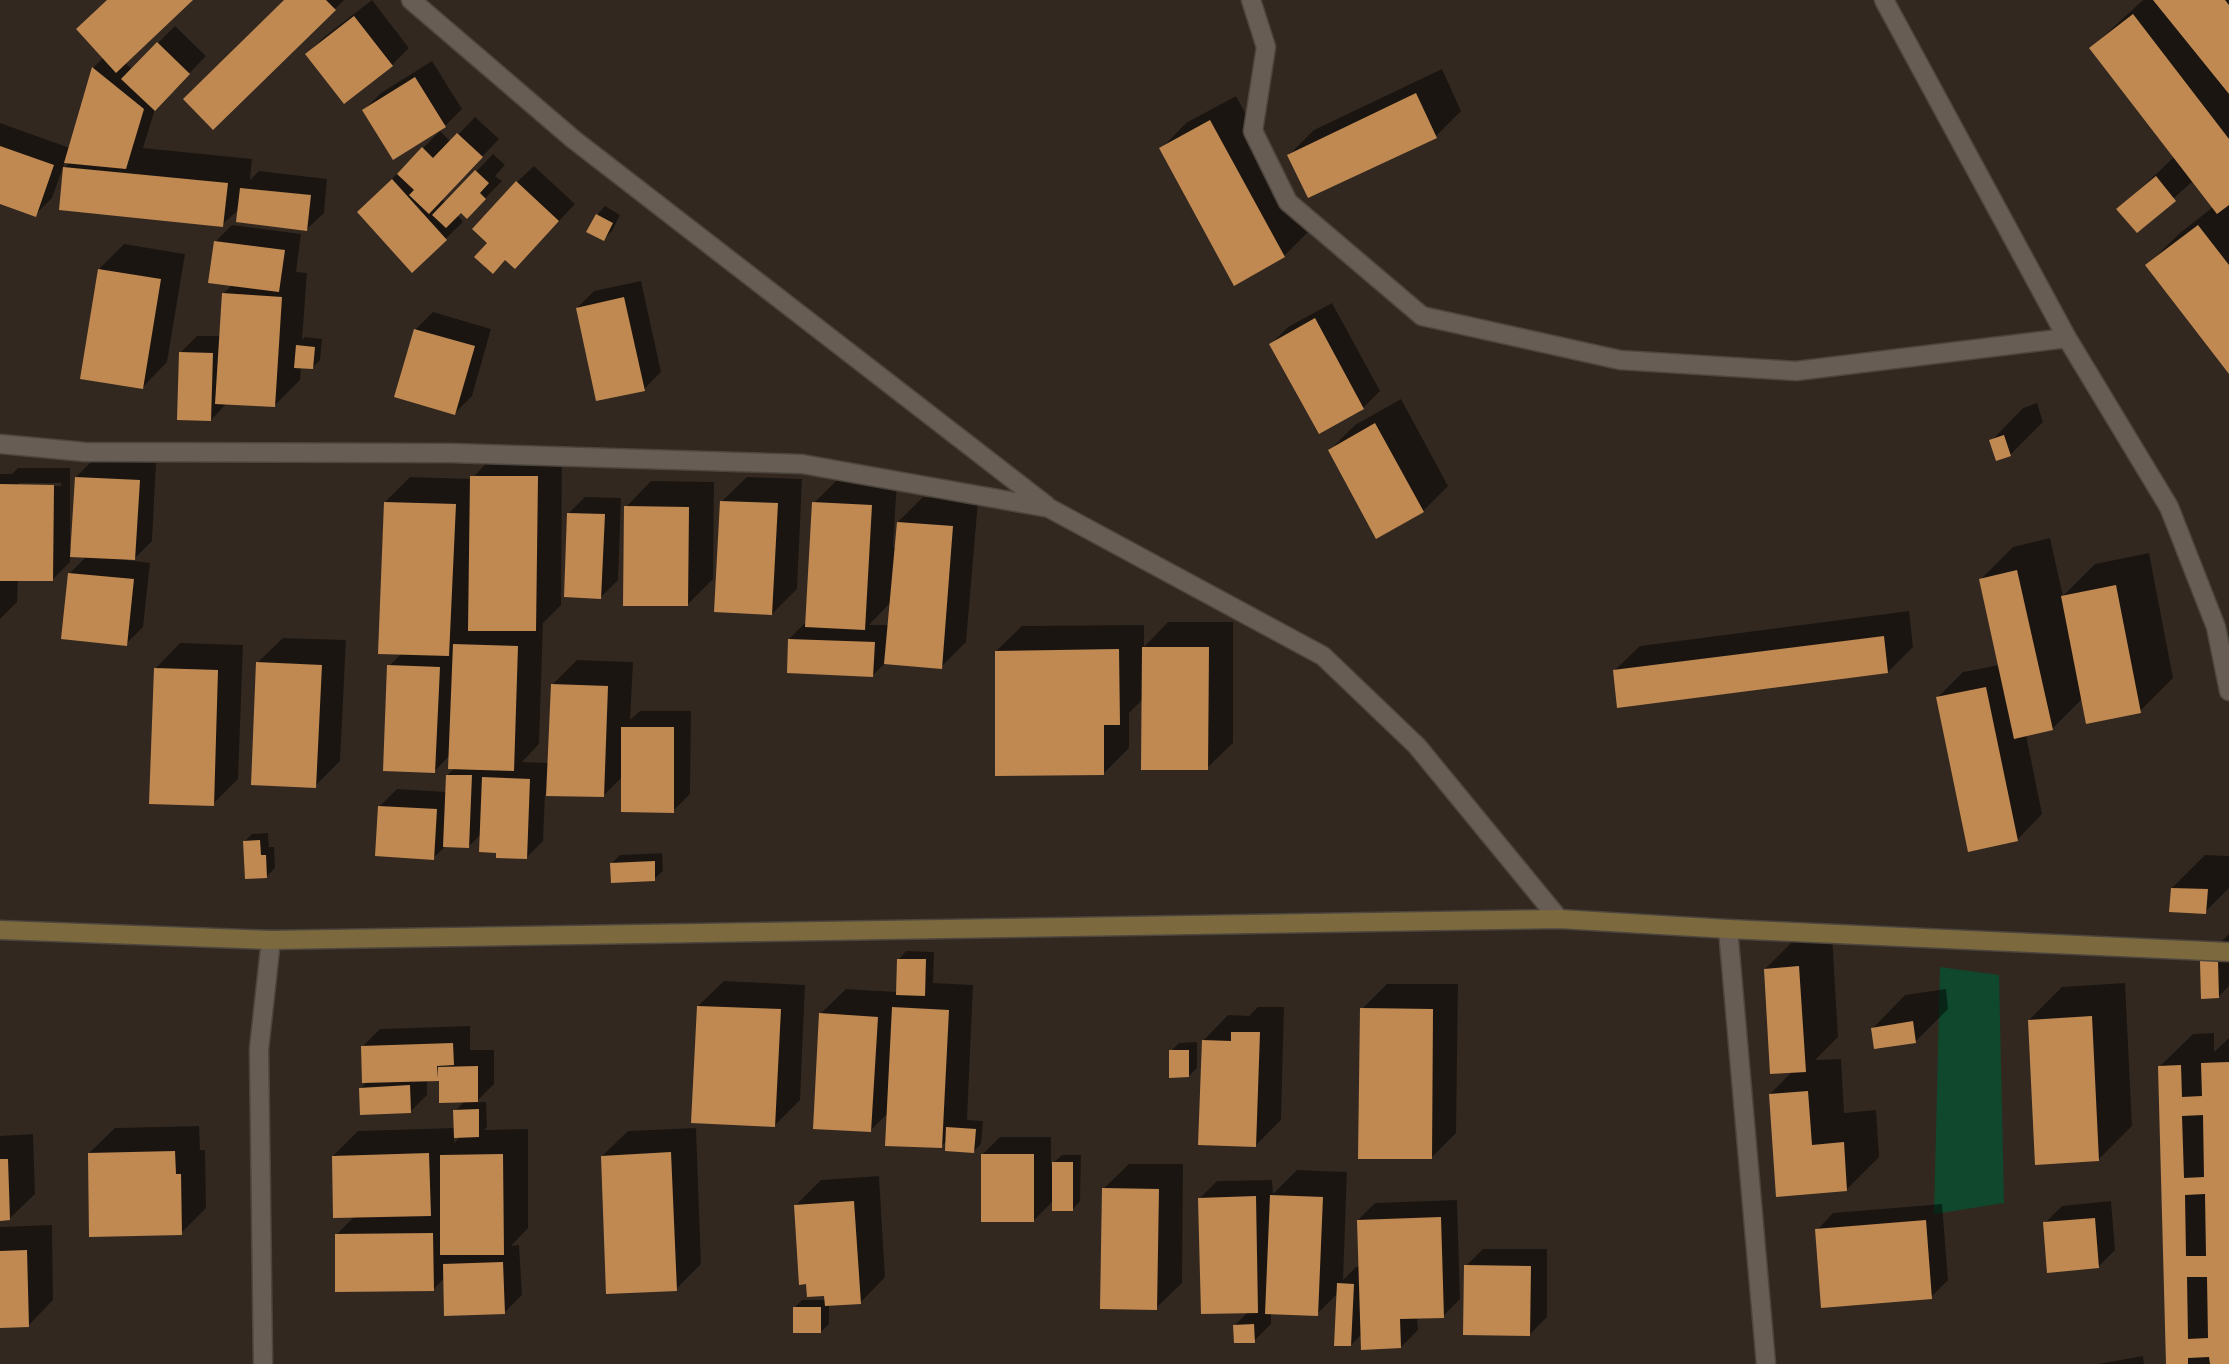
<!DOCTYPE html>
<style>
body{margin:0}
canvas{display:block;background:#322820}
</style>
<canvas width="2229" height="1364"></canvas>
<script>
const ctx = document.querySelector('canvas').getContext('2d');
ctx.lineJoin = 'round';
function fill(path, color) {
  ctx.fillStyle = color;
  ctx.fill(path, 'evenodd');
}
function stroke(path, color, width, dash) {
  ctx.strokeStyle = color;
  ctx.lineWidth = width;
  ctx.lineCap = dash ? 'butt' : 'round';
  ctx.setLineDash(dash || []);
  ctx.stroke(path);
}
fill(new Path2D(`
 M1940 967 1999 975 2004 1203 1934 1214Z`), '#0f482c');
fill(new Path2D(`
 M107 0H191L125 63 132 69 175 26 206 56 155 109 143 148 252 159 250 180 259 171 327 179 324 213 307 229 239 209 222 225 64 168 69 163 65 162 52 198 35 215 0 203V123L70 148 93 68 104 57Z
 M285 0H344L213 128Z
 M372 0 409 48 392 65 307 54 324 37Z
 M2143 0H2229V372L2147 265 2180 233 2213 207 2193 181 2137 231 2119 209 2174 157 2091 48Z
 M432 61 462 109 445 126 394 158 364 110 381 93Z
 M1442 69 1461 111 1436 136 1289 155 1314 130Z
 M1236 96 1309 231 1284 256 1161 149 1186 123Z
 M475 117 499 139 442 199 446 203 493 154 505 165 495 176 502 181 467 217 461 211 457 215 463 222 412 271 375 196 440 131 451 142Z
 M534 166 575 204 532 250 489 243 517 182Z
 M605 206 620 215 612 231 604 239 597 215Z
 M232 225 301 234 296 272 307 273 302 340 305 337 322 339 320 360 312 368 301 367 300 380 274 406 227 403 211 420 180 353 197 336H221L223 294 233 284 215 242Z
 M124 244 185 254 167 362 142 388 99 269Z
 M641 281 661 372 644 389 577 308 594 291Z
 M1332 303 1380 391 1363 408 1271 344 1288 327Z
 M433 312 491 329 472 396 455 413 396 396 416 329Z
 M1401 399 1448 486 1423 511 1329 451 1355 425Z
 M2037 403 2043 422 2010 455 1991 441 2023 408Z
 M497 451H562L561 605 543 623 539 744 522 762 549 763 552 685 577 660 633 662 630 720 640 711H691L690 794 673 811 623 776 603 796 545 794 543 841 526 858 498 851 481 834 468 847 446 846 433 858 380 806 397 789 447 792V775L455 768 450 755 434 772 389 666 402 653 385 502 410 477 472 479Z
 M93 460 156 463 152 541 135 558H126V560L150 563 143 627 126 644 70 573 87 556 70 555V562L53 579H18L17 602 0 619V474H12L18 468H70V547H72L76 477ZM19 483H61V486H19Z
 M747 477 802 479 797 589 772 614 721 502Z
 M839 478 897 480 893 547H896L898 522 923 497 978 501 966 642 941 667 885 663 873 675 789 639 806 622 814 503ZM891 602 889 625H869Z
 M651 481 714 482 713 579 687 605 626 507Z
 M585 497 621 498 618 580 601 597 568 514Z
 M2050 538 2063 596 2095 564 2149 553 2173 678 2140 711 2082 699 2053 728 2026 735 2042 814 2017 840 1938 697 1963 672 1999 665 1980 580 2013 547Z
 M1909 611 1913 647 1888 672 1614 671 1640 646Z
 M1168 622H1233V743L1207 768 1143 699 1129 713V748L1104 773 996 651 1022 626 1144 625V647Z
 M283 638 346 640 340 761 315 786 257 663Z
 M180 643 243 645 238 779 213 804 155 669Z
 M268 833 269 847H274L275 868 266 877 244 842 252 834Z
 M662 853 663 871 654 879 612 863 620 855Z
 M2205 855 2229 856V888L2205 912 2172 888Z
 M1832 934 1838 1037 1815 1060 1841 1059 1844 1113 1876 1110 1879 1157 1846 1190 1770 1094 1793 1071 1765 969 1798 936Z
 M2229 934V986L2218 997 2201 962Z
 M906 951 934 952 933 983 973 985 967 1120 983 1121 981 1144 973 1152 947 1141 941 1146 888 1113 871 1130 820 1014 846 989 897 992 898 960Z
 M724 981 805 985 800 1100 775 1125 698 1006Z
 M2125 983 2132 1126 2099 1159 2029 1020 2062 987Z
 M1387 984H1458L1456 1133 1431 1158 1362 1009Z
 M1946 989 1948 1009 1915 1042 1873 1028 1905 995Z
 M1258 1007H1284L1281 1120 1256 1145 1203 1041 1228 1015 1249 1016Z
 M470 1026V1050H494V1084L476 1102H486L487 1127 484 1130 528 1129V1228L511 1246 519 1245 522 1295 505 1312 444 1278 433 1290 336 1235 355 1216 333 1156 358 1131 455 1128V1111L465 1101 440 1079H427V1095L410 1112 360 1089 368 1081 363 1046 380 1029ZM454 1136H461L454 1143Z
 M2214 1033V1052L2229 1038V1364H2168L2160 1066 2193 1034Z
 M1197 1042V1068L1189 1076 1171 1051 1179 1043Z
 M199 1126 200 1150H205L206 1208 181 1233 89 1153 115 1128Z
 M696 1128 701 1264 676 1289 602 1156 628 1131Z
 M33 1134 35 1194 9 1219H0V1136Z
 M1000 1137H1051V1165L1062 1155H1081L1080 1201 1072 1210 1053 1201 1034 1220 983 1154Z
 M1129 1164H1183L1182 1283 1156 1308 1103 1189Z
 M1297 1170 1347 1172 1343 1280 1356 1267H1360L1358 1220 1375 1203 1457 1200 1460 1299 1443 1316 1417 1317 1418 1330 1401 1347 1362 1334 1351 1345 1338 1293 1317 1314 1271 1313V1324L1254 1341 1235 1325 1249 1311 1200 1198 1217 1181 1272 1180 1273 1194Z
 M879 1176 885 1277 860 1303 829 1305V1324L821 1332 794 1308 802 1300H826L795 1206 821 1180Z
 M2111 1201 2115 1250 2098 1267 2045 1223 2062 1206Z
 M1942 1204 1948 1280 1931 1297 1817 1230 1833 1213Z
 M52 1225 53 1300 28 1326 0 1327V1227Z
 M1483 1249H1547V1317L1530 1334 1466 1266Z
 M2143 1356 2144 1364H2098Z`), '#0007');
fill(new Path2D(`
 M107 0H193L116 73 76 29Z
 M284 0H326L336 10 213 130 183 99Z
 M2153 0H2225L2229 5V94Z
 M2133 14 2229 139V205L2217 214 2089 48Z
 M354 16 393 66 344 104 305 54Z
 M157 42 190 74 155 111 121 79Z
 M92 67 144 109 126 169 64 163Z
 M415 77 446 127 393 160 362 110Z
 M1416 93 1437 138 1308 198 1287 155Z
 M1210 120 1285 257 1234 286 1159 148Z
 M457 133 483 157 429 214 409 195 414 190 397 174 422 147 433 158Z
 M0 146 54 165 36 217 0 204Z
 M63 167 228 183 223 227 59 210Z
 M475 170 489 183 480 193 486 199 467 219 461 213 446 228 432 215Z
 M2156 176 2176 201 2137 233 2116 209Z
 M392 179 447 240 412 273 357 212Z
 M516 181 559 221 515 269 505 260 493 274 474 257 487 243 472 229Z
 M240 188 311 195 307 231 236 222Z
 M596 214 613 223 604 241 586 232Z
 M2198 225 2229 265V374L2145 265Z
 M214 241 285 250 279 292 208 283Z
 M98 269 161 279 143 389 80 379Z
 M222 293 282 297 275 407 215 404Z
 M624 297 645 391 596 401 576 308Z
 M1315 318 1364 409 1319 434 1269 344Z
 M414 329 475 346 455 415 394 397Z
 M296 345 315 347 313 369 294 368Z
 M179 352 213 353 211 421 177 420Z
 M1375 423 1424 512 1376 539 1328 450Z
 M2004 435 2011 456 1996 461 1989 440Z
 M470 476H538L536 631H468Z
 M75 477 140 480 135 560 70 557Z
 M0 484 54 485 53 581H0Z
 M720 501 778 503 772 615 714 612Z
 M384 502 456 504 449 656 378 654Z
 M812 502 872 505 865 630 805 627Z
 M624 506 689 507 688 606H623Z
 M567 513 605 514 601 599 564 597Z
 M897 522 953 526 942 669 884 664Z
 M2017 570 2053 730 2014 739 1979 579Z
 M68 573 134 579 127 646 61 639Z
 M2116 585 2141 713 2086 724 2061 596Z
 M1884 636 1888 673 1617 708 1613 670Z
 M788 639 875 642 873 677 787 673Z
 M453 644 518 646 514 771 448 769Z
 M1142 647H1209L1208 770H1141Z
 M1119 649 1120 725H1104V775L995 776V651Z
 M256 662 322 665 316 788 251 785Z
 M387 665 440 667 435 773 383 771Z
 M154 668 218 670 214 806 149 804Z
 M551 684 608 686 604 797 546 796Z
 M1986 687 2018 841 1968 852 1936 697Z
 M621 727H674V813L621 812Z
 M446 775H472L469 848 443 847Z
 M482 777 530 779 527 859 496 858V853L479 852Z
 M378 806 437 809 434 860 375 856Z
 M260 840 261 855H266L267 878 245 879 243 841Z
 M655 861V881L611 883 610 863Z
 M2171 888 2208 889 2206 914 2169 912Z
 M897 959H926L925 996 896 995Z
 M2200 961H2218L2219 998 2201 999Z
 M1799 966 1806 1072 1770 1074 1764 969Z
 M697 1006 781 1009 775 1127 691 1123Z
 M892 1007 949 1010 942 1148 885 1146Z
 M1360 1008 1433 1009 1432 1159H1358Z
 M819 1013 878 1017 871 1132 813 1129Z
 M2092 1016 2099 1161 2035 1165 2028 1020Z
 M1913 1021 1916 1043 1874 1049 1871 1028Z
 M1231 1032H1260L1256 1147 1198 1145 1202 1040 1231 1041Z
 M453 1043 454 1065 437 1066 438 1078V1067L478 1066V1102L439 1103V1081L362 1083 361 1046Z
 M1169 1050H1189V1077L1169 1078Z
 M2229 1062V1364H2210L2209 1357 2188 1358V1364H2166L2158 1066 2181 1065 2182 1097 2202 1096 2201 1063ZM2203 1115 2204 1177 2184 1178 2182 1116ZM2205 1194 2206 1256H2186L2185 1195ZM2187 1277H2207L2208 1338 2188 1339Z
 M410 1085 411 1113 360 1115 359 1088Z
 M1808 1091 1812 1145 1844 1142 1847 1191 1776 1197 1769 1094Z
 M479 1109V1137L454 1138 453 1110Z
 M946 1127 976 1129 974 1153 945 1151Z
 M175 1151 176 1174H181L182 1235 89 1237 88 1153Z
 M671 1152 677 1291 606 1294 601 1156Z
 M429 1153 431 1216 333 1218 332 1156Z
 M503 1154 504 1255H440V1155Z
 M981 1154H1034V1222H981Z
 M0 1159H8L10 1220 0 1221Z
 M1052 1162H1073V1211H1052Z
 M1102 1188 1159 1189 1157 1310 1100 1309Z
 M1270 1195 1323 1197 1318 1316 1265 1314Z
 M1256 1196 1258 1313 1201 1314 1198 1198Z
 M854 1201 861 1304 825 1306 824 1296 807 1297 806 1284 799 1285 794 1205Z
 M1441 1217 1444 1318 1400 1319 1401 1348 1361 1350 1357 1220Z
 M2095 1218 2099 1268 2047 1273 2043 1222Z
 M1926 1220 1932 1299 1821 1308 1815 1229Z
 M433 1233 434 1291 335 1292V1234Z
 M27 1250 29 1327 0 1328V1251Z
 M503 1262 505 1314 444 1316 443 1264Z
 M1464 1265 1531 1266 1530 1336 1463 1335Z
 M1337 1283 1354 1284 1351 1346H1334Z
 M793 1307H821V1333H793Z
 M1254 1324 1255 1343H1234L1233 1325Z`), '#c08952');
const street = new Path2D(`
 M411 0 573 139 1046 505
 M1251 0 1266 47 1253 131 1288 202 1422 316 1620 360 1796 371 2067 338
 M1884 0 2067 338 2169 507 2216 627 2229 691
 M0 444 85 452 451 453 802 464 1049 508 1323 656 1417 746 1559 919
 M1728 929 1766 1364
 M263 1364 259 1049 271 940`);
const secondary = new Path2D(`
 M0 930 271 940 1559 919 1728 929 2229 952`);
stroke(street, '#4d463e', 21);
stroke(secondary, '#4d463e', 21);
stroke(street, '#685d54', 18);
stroke(secondary, '#7c6a3e', 18);
</script>
